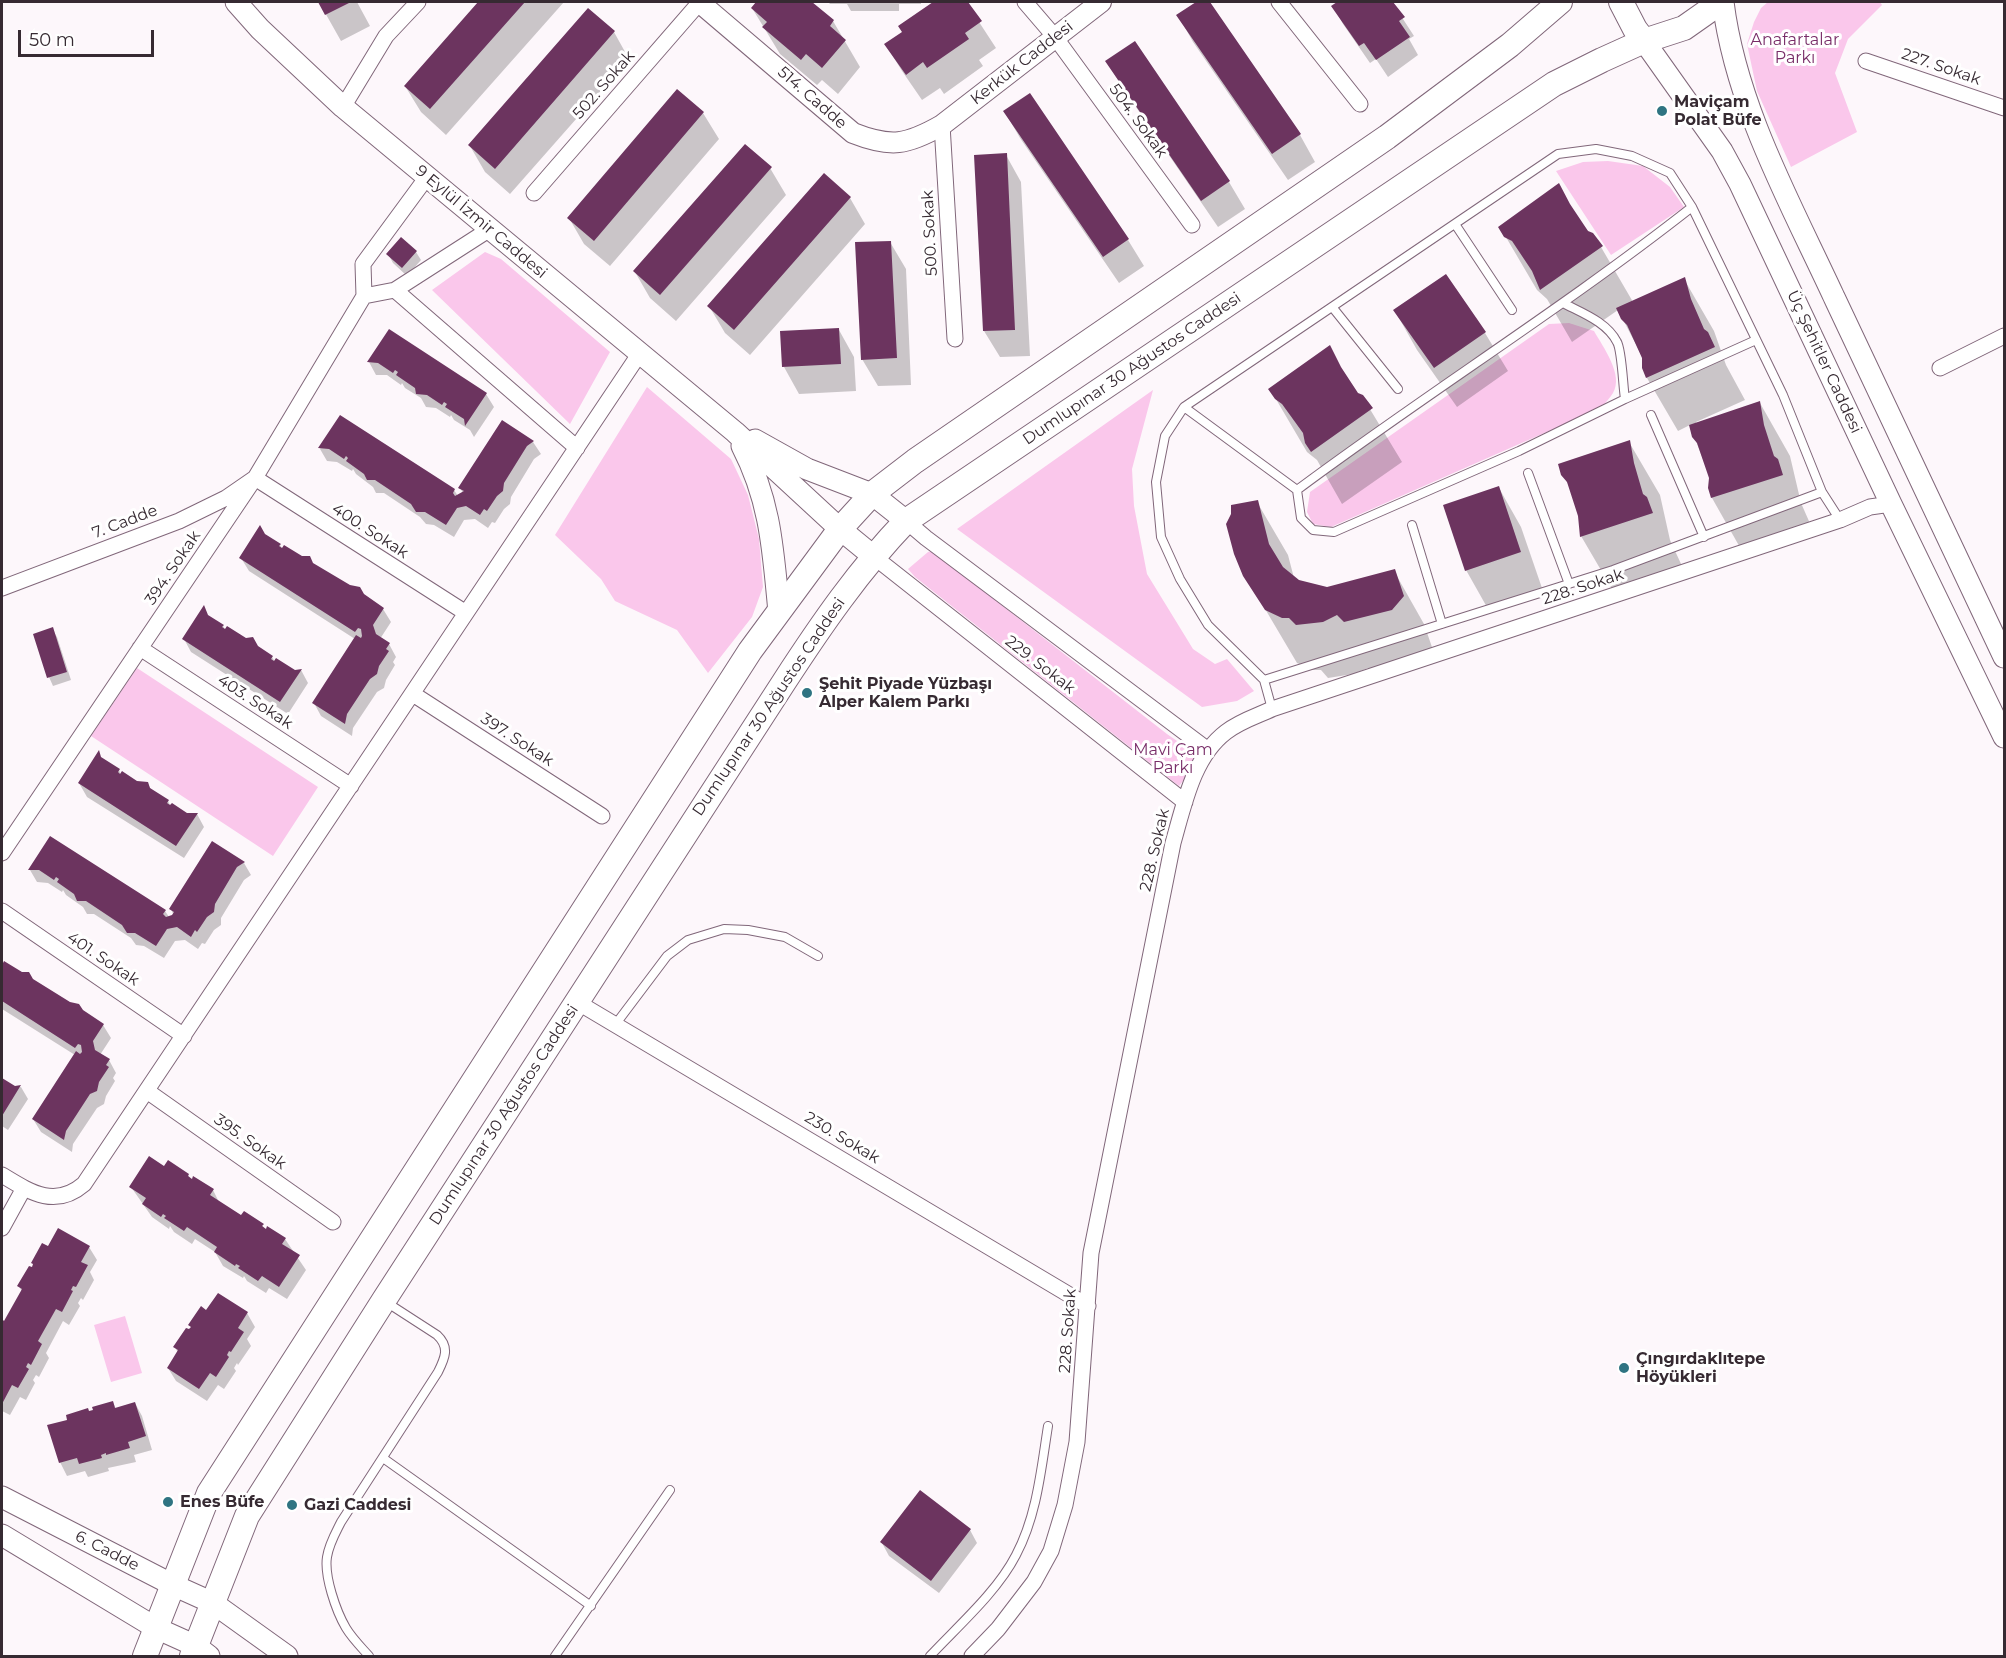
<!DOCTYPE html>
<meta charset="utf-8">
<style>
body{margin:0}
#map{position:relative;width:2006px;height:1658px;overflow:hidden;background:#fdf7fb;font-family:Montserrat,sans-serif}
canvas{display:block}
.frame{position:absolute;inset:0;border:3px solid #362a32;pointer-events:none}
.scale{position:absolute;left:18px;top:30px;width:136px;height:27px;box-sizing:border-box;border:3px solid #362a32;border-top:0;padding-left:8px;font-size:18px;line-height:21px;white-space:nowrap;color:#362a32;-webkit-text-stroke:4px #fff;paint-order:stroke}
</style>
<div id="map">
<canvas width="2006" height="1658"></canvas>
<div class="frame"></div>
<div class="scale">50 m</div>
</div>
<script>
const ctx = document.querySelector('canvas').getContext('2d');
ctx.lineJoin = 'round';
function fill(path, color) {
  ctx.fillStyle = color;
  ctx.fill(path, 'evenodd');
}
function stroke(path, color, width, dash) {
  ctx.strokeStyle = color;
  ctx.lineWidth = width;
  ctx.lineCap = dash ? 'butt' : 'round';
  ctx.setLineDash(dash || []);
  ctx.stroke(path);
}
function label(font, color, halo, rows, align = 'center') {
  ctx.font = font + ' Montserrat,sans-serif';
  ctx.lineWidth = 6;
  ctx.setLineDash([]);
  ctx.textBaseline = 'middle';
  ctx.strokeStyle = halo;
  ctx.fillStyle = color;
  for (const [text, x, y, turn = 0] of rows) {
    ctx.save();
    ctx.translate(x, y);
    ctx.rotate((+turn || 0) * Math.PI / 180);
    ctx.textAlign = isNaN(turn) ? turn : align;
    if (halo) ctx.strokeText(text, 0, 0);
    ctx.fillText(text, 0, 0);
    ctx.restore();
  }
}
fill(new Path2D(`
 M1768 2H1880L1882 5 1848 39 1835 73 1857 132 1791 167 1757 91 1747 44 1754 22 1761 8Z
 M1608 161 1643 166 1670 187 1684 207 1611 255 1556 171 1583 162Z
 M485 252 501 259 610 352 570 424 432 290Z
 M1569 323 1594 331C1603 347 1624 375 1613 393 1610 398 1605 403 1601 408L1331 527 1313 524 1307 512 1310 492 1549 324Z
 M647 387 731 459 748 495 759 539 763 587 752 617 708 673 677 630 615 601 601 579 555 535Z
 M1153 390 1132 469 1134 506 1147 574 1193 649 1215 664 1227 659 1254 691 1237 701 1202 707 957 529Z
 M932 551 1167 734 1180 743 1205 753 1179 786 915 577 908 569 928 552Z
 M137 668 318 787 273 856 91 736Z
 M125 1316 142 1373 111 1382 94 1325Z`), '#fac7eb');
fill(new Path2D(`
 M319 2H357L370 26 341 41Z
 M480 2H564L446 135 421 112 405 86Z
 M758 2H809L833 21 860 67 838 94 822 80 817 85 780 54 752 8Z
 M828 2H921V4H899V11H851L847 4H830Z
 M935 2H940L943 5 948 2H966L996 48 979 60 983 66 944 94 940 88 922 100 902 71 886 45 903 33 900 27Z
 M1198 2H1208L1300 135 1315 162 1288 180 1193 42 1178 15Z
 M1338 2H1392L1414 36 1409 39 1418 55 1388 77 1376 59 1370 63 1343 24 1333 6Z
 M588 10 614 32 629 59 510 194 485 172 470 146Z
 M1134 43 1229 182 1245 209 1218 227 1123 88 1107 62Z
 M1029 95 1128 240 1144 266 1119 283 1020 138 1005 112Z
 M703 113 719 139 610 266 584 244 569 218Z
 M1006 155 1021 182 1030 356 1000 357 984 331Z
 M770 168 786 195 676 321 650 298 635 272Z
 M850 198 865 224 750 355 725 333 709 306Z
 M1580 221 1601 247 1633 302 1684 279 1714 331 1726 365 1745 400 1696 422 1697 424 1760 403 1790 456 1801 503 1812 528 1742 551 1712 498 1709 488 1710 478 1690 425 1678 431 1647 378 1643 358 1618 310 1572 342 1547 299 1537 290 1500 227Z
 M401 239 416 252 421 260 407 276 393 263 388 254Z
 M890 242 906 269 911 385 878 386 862 359Z
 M1445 276 1485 333 1508 371 1457 407 1417 350 1395 311Z
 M839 330 854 357 856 391 799 394 784 367Z
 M390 331 486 394 494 407 474 437 470 430 454 420 451 415 450 417 436 408 426 407 421 398 405 388 402 383 401 385 387 375H376L369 362Z
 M1270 389 1362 396 1402 462 1342 504 1317 460 1307 452Z
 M340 417 454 490 458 496 463 493 460 488 502 422 533 442 541 454 534 459 511 497 510 504 504 509 495 523 492 522 488 528 475 519 464 520 454 537 434 525 426 524 420 517 384 493H376L373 487 356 474 353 469 352 471 337 462 327 461 320 449Z
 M1629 442 1660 495 1670 540 1682 566 1612 589 1581 536 1580 516 1571 489 1563 475Z
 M1499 488 1521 527 1543 591 1488 609 1466 570Z
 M1257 502 1288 555 1294 578 1298 582 1327 589 1394 571 1424 624 1433 650 1376 674 1368 668 1353 674 1328 678 1321 670H1313L1297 663 1245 575Z
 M265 536 280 545 283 550 313 565 383 609 391 622 380 639 389 644 396 657 393 662 395 665 386 680 384 688 377 692 353 728 352 736 321 716 314 703 355 639 249 571 241 558Z
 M223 626 226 631 272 657 275 662 295 672 301 670 308 683 288 714 191 652 184 639Z
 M52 629 57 637 71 680 53 686 49 677Z
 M103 760 119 770 121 775 137 782 147 783 152 791 168 801 171 807 187 814H197L204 827 184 858 87 797 79 783Z
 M50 838 165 911 169 917 174 916 171 909 213 843 244 863 251 875 244 880 221 918V925L214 930 205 944 202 943 198 949 185 940 175 941 164 958 144 946 136 945 131 938 94 914H87L83 907 66 895 63 890 62 892 48 883 37 882 30 870Z
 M2 964 33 981 103 1025 111 1038 100 1055 109 1060 116 1073 113 1078 115 1081 106 1096 104 1104 97 1108 73 1144 72 1152 41 1132 33 1119 75 1055 2 1009Z
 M2 1079 15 1088 21 1087 28 1099 8 1130 2 1126Z
 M165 1168 188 1175 192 1181 213 1190 220 1204 241 1217 262 1225 266 1231 285 1239 306 1270 287 1299 269 1288 266 1293 247 1281 244 1276 243 1278 223 1266 215 1252 195 1239 192 1244 174 1232 170 1226 169 1229 152 1217 131 1187Z
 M89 1247 97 1260 90 1272 94 1280 83 1300 81 1298 78 1303 80 1306 69 1325 63 1321 46 1353 49 1358 39 1377 36 1375 33 1380 35 1383 26 1400 20 1397 10 1415 2 1411V1321L5 1323 22 1292 19 1286 48 1248Z
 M247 1313 255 1327 247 1339 251 1346 238 1365 237 1363 234 1368 236 1371 224 1389 218 1385 207 1401 176 1381 168 1368 178 1353 175 1347 189 1331Z
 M113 1402 116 1409 135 1403 142 1416 152 1450 134 1455 136 1462 108 1468 109 1471 88 1477 85 1471 67 1476 60 1462 89 1412Z
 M970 1530 977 1543 939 1593 889 1556 882 1543Z`), '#0003');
fill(new Path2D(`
 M318 2H351L325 15Z
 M478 2H525L430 109 404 86Z
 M756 2H812L834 20 830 26 846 40 822 68 806 54 801 60 762 27 767 22 751 8Z
 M933 2H968L982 21 965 33 969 39 927 68 923 62 906 75 884 44 902 32 898 26Z
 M1196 2H1210L1301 134 1272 154 1176 15Z
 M1337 2H1393L1405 17 1399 21 1410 37 1376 60 1364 43 1359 46 1331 6Z
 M588 8 615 31 495 169 468 145Z
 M1135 41 1230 181 1201 201 1105 61Z
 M677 89 704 112 594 241 567 218Z
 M1030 93 1129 239 1103 257 1003 111Z
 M745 144 772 167 660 295 633 271Z
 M1007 153 1015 330 983 331 974 155Z
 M824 173 851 197 734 330 707 306Z
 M1559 183 1570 204 1588 231 1593 233 1603 246 1540 290 1532 271 1512 241 1504 237 1498 227Z
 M401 237 417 251 402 268 386 254Z
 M891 241 897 358 861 360 855 242Z
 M1446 274 1486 332 1434 368 1393 310Z
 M1685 277 1691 299 1704 329 1708 332 1715 347 1646 378 1642 368V358L1627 325 1621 319 1616 308Z
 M839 328 841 364 782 367 780 331Z
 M389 329 487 393 465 426 464 419 445 407 447 404 444 402 442 405 427 395 416 394 415 388 396 375 398 372 395 370 393 373 378 363 367 362Z
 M1330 345 1341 367 1358 393 1363 395 1373 408 1311 452 1305 443 1303 433 1282 404 1275 399 1268 389Z
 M1760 401 1764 425 1774 456 1778 459 1783 475 1711 498 1708 488 1709 478 1697 443 1692 437 1689 425Z
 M340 415 455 489 453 493 455 496 464 491 458 488 502 420 534 441 527 446 504 483 503 491 497 496 487 511 484 509 480 515 466 506 457 508 446 525 425 512H416L411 504 375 480H367L364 474 346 461 348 458 346 456 344 459 329 449 318 448Z
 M1630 440 1634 463 1643 494 1647 497 1653 513 1580 537 1578 516 1567 482 1561 475 1558 464Z
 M1499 486 1521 552 1465 571 1443 505Z
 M1258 500 1269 544 1283 567 1299 580 1327 587 1395 569 1404 596 1392 610 1344 622 1337 615 1323 622 1296 625 1289 618H1282L1265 610 1243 576 1234 554 1226 524 1231 514V505Z
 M260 525 265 534 281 544 279 546 282 548 284 545 302 556H310L313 563 350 585 360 587 364 594 384 608 373 625 376 634 390 643 386 649 389 651 379 666 377 674 370 679 347 714 345 724 312 703 356 635 361 638 362 636 361 629 358 628 355 632 239 558Z
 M204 605 208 615 224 625 222 627 225 629 227 626 246 638 253 637 258 646 273 656 271 659 274 661 276 658 295 670 302 669 280 702 182 639Z
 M53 627 67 672 47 678 33 634Z
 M99 750 101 757 120 769 118 772 120 774 122 771 137 781 148 782 150 788 169 800 167 803 170 805 172 803 187 813H198L176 846 78 783Z
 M50 836 166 910 163 914 166 917 172 915 174 912 169 909 212 841 245 862 237 867 215 904 214 912 207 917 197 932 195 930 191 937 177 927 167 929 156 946 135 933H127L122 925 86 901H77L74 894 57 882 59 879 56 877 54 880 39 870H28Z
 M4 961 22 972H29L33 979 70 1002 79 1004 83 1010 104 1024 93 1041 95 1050 110 1059 106 1065 109 1067 99 1082 97 1091 90 1094 66 1131 64 1140 32 1119 76 1051 80 1054 82 1052 81 1045 78 1044 75 1048 2 1001V965Z
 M2 1078 15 1086 21 1085 2 1116Z
 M149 1156 164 1166 168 1160 189 1174 188 1176 192 1179 193 1176 214 1189 210 1195 241 1215 244 1211 264 1224 262 1226 266 1229 267 1226 286 1238 282 1244 300 1255 279 1287 262 1276 258 1281 238 1268 240 1266 236 1264 235 1266 214 1252 217 1247 187 1227 184 1231 164 1218 166 1216 163 1214 161 1217 142 1204 146 1198 129 1187Z
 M58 1228 90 1246 81 1262 88 1265 76 1287 73 1286 71 1290 73 1291 62 1312 56 1309 38 1341 42 1344 31 1365 28 1363 26 1367 29 1369 18 1388 12 1385 2 1404V1319L4 1321 22 1289 17 1286 29 1266 32 1267 33 1264 31 1263 42 1243 48 1246Z
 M218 1293 248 1312 238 1328 244 1332 231 1352 229 1351 227 1355 229 1357 216 1377 210 1373 199 1389 167 1368 178 1350 173 1347 186 1328 189 1329 191 1327 188 1325 201 1306 206 1310Z
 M113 1401 115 1408 135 1402 146 1436 128 1442 130 1448 106 1455V1453L101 1455 102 1458 79 1464 77 1458 59 1463 47 1425 67 1420 66 1415 88 1408 89 1411 93 1410 92 1407Z
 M920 1490 971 1529 931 1581 880 1542Z`), '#6c345f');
const service = new Path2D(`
 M1455 224 1512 310
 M1563 303C1582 313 1607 322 1617 342 1622 350 1623 387 1625 399
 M1333 308 1398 389
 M1184 407 1297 490C1427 393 1565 307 1692 207
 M1651 415 1704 537
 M1528 473 1569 584
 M1297 490 1301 518 1313 530 1334 532 1519 451 1625 399 1756 340
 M1412 525 1442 624
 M1264 680 1613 570 1822 492
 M1272 709 1264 680 1208 625 1180 579 1161 537 1156 482 1165 436 1184 407 1558 154 1596 149 1632 156 1670 173 1692 207 1783 395 1822 492 1840 520
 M615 1025 667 956 688 940 724 929 748 930 785 937 818 956
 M383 1458 591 1606
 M369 1656C361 1647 352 1638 346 1628 336 1611 324 1576 327 1557 329 1544 335 1534 341 1522L438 1372C445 1358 450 1347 437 1335L386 1302
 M555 1656 670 1490
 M930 1656C958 1626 997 1592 1016 1555 1037 1515 1041 1470 1048 1426`);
const minor = new Path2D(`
 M1025 2 1055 37 1192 225
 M1279 2 1360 104
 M1866 61 2004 108
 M343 107 386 36 418 2
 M942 125 955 339
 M427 177 363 264 364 296 395 290 490 229
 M534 193 700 2
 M395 290 577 448
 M1940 368 2004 336
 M906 521 926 538 1208 750
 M873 556 1185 802
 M2 588 179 521 226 498 255 478 466 613
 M140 648 351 786
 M413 694 602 816
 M2 853 255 478 364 296
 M2 911 184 1036
 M577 1002 1088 1306
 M147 1091 333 1222
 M2 1175C30 1192 55 1209 84 1184L640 353
 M2 1228 24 1188
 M972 1656 998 1629 1034 1582 1051 1551 1065 1505 1077 1442 1091 1253 1173 843C1184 805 1193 757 1226 732 1240 721 1257 716 1272 709L1840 520 1870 507 1891 504`);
const tertiary = new Path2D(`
 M699 2 853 133C891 148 907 145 942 125L1101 2`);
const secondary = new Path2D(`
 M236 2 260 29 343 107 735 432 840 529 873 556
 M1723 2C1736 106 1790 202 1834 297 1891 417 1948 537 2004 657
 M1644 41 1722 151 1740 184 1891 504 2004 737
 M755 440 807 469 872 494 906 521
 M742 446C771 502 773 551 779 612
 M2 1497 173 1585 213 1603 287 1656
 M2 1535 156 1628 196 1646 209 1656`);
const primary = new Path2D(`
 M1621 2 1635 29 1644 41
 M145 1656 209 1493 750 651 840 529 872 494 915 461 1387 137 1510 45 1560 2
 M192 1656 247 1516 384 1300 784 682C821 625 859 570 906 521L1554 84 1602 60 1644 41 1684 28 1721 2`);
stroke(service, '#81677a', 10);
stroke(minor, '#81677a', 17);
stroke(tertiary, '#81677a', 22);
stroke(secondary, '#81677a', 23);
stroke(primary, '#81677a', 26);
stroke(service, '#fff', 8);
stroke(minor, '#fff', 15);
stroke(tertiary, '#fff', 20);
stroke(secondary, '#fff', 21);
stroke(primary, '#fff', 24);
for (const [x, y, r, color] of [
 [1662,111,6,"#2f7482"],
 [807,693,6,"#2f7482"],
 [1624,1368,6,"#2f7482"],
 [168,1502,6,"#2f7482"],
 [292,1505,6,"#2f7482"]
]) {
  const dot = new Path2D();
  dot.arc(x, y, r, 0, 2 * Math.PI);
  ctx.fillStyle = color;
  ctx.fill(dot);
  stroke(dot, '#fff', 2);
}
label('16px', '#782d68', '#fff', [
 ["Anafartalar",1795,40],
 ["Parkı",1795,58],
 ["Mavi Çam",1173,750],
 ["Parkı",1173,768]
]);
label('16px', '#362a32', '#fff', [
 ["Kerkük Caddesi",1022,63,-38],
 ["227. Sokak",1941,67,19],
 ["502. Sokak",604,85,-49],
 ["514. Cadde",812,98,41],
 ["504. Sokak",1138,121,54],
 ["9 Eylül İzmir Caddesi",481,222,40],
 ["500. Sokak",930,233,-93],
 ["Üç Şehitler Caddesi",1824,362,65],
 ["Dumlupınar 30 Ağustos Caddesi",1132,369,-34],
 ["7. Cadde",125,522,-21],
 ["400. Sokak",370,531,33],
 ["394. Sokak",173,568,-56],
 ["228. Sokak",1583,587,-18],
 ["229. Sokak",1040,665,38],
 ["403. Sokak",255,702,33],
 ["Dumlupınar 30 Ağustos Caddesi",769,707,-56],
 ["397. Sokak",517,740,33],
 ["228. Sokak",1155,850,-77],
 ["401. Sokak",103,959,34],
 ["Dumlupınar 30 Ağustos Caddesi",504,1115,-57],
 ["230. Sokak",842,1138,31],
 ["395. Sokak",250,1142,35],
 ["228. Sokak",1068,1331,-86],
 ["6. Cadde",107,1551,27]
]);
label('bold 16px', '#362a32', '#fff', [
 ["Maviçam",1674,102],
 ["Polat Büfe",1674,120],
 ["Şehit Piyade Yüzbaşı",819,684],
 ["Alper Kalem Parkı",819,702],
 ["Çıngırdaklıtepe",1636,1359],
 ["Höyükleri",1636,1377],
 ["Enes Büfe",180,1502],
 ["Gazi Caddesi",304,1505]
], 'left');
</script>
